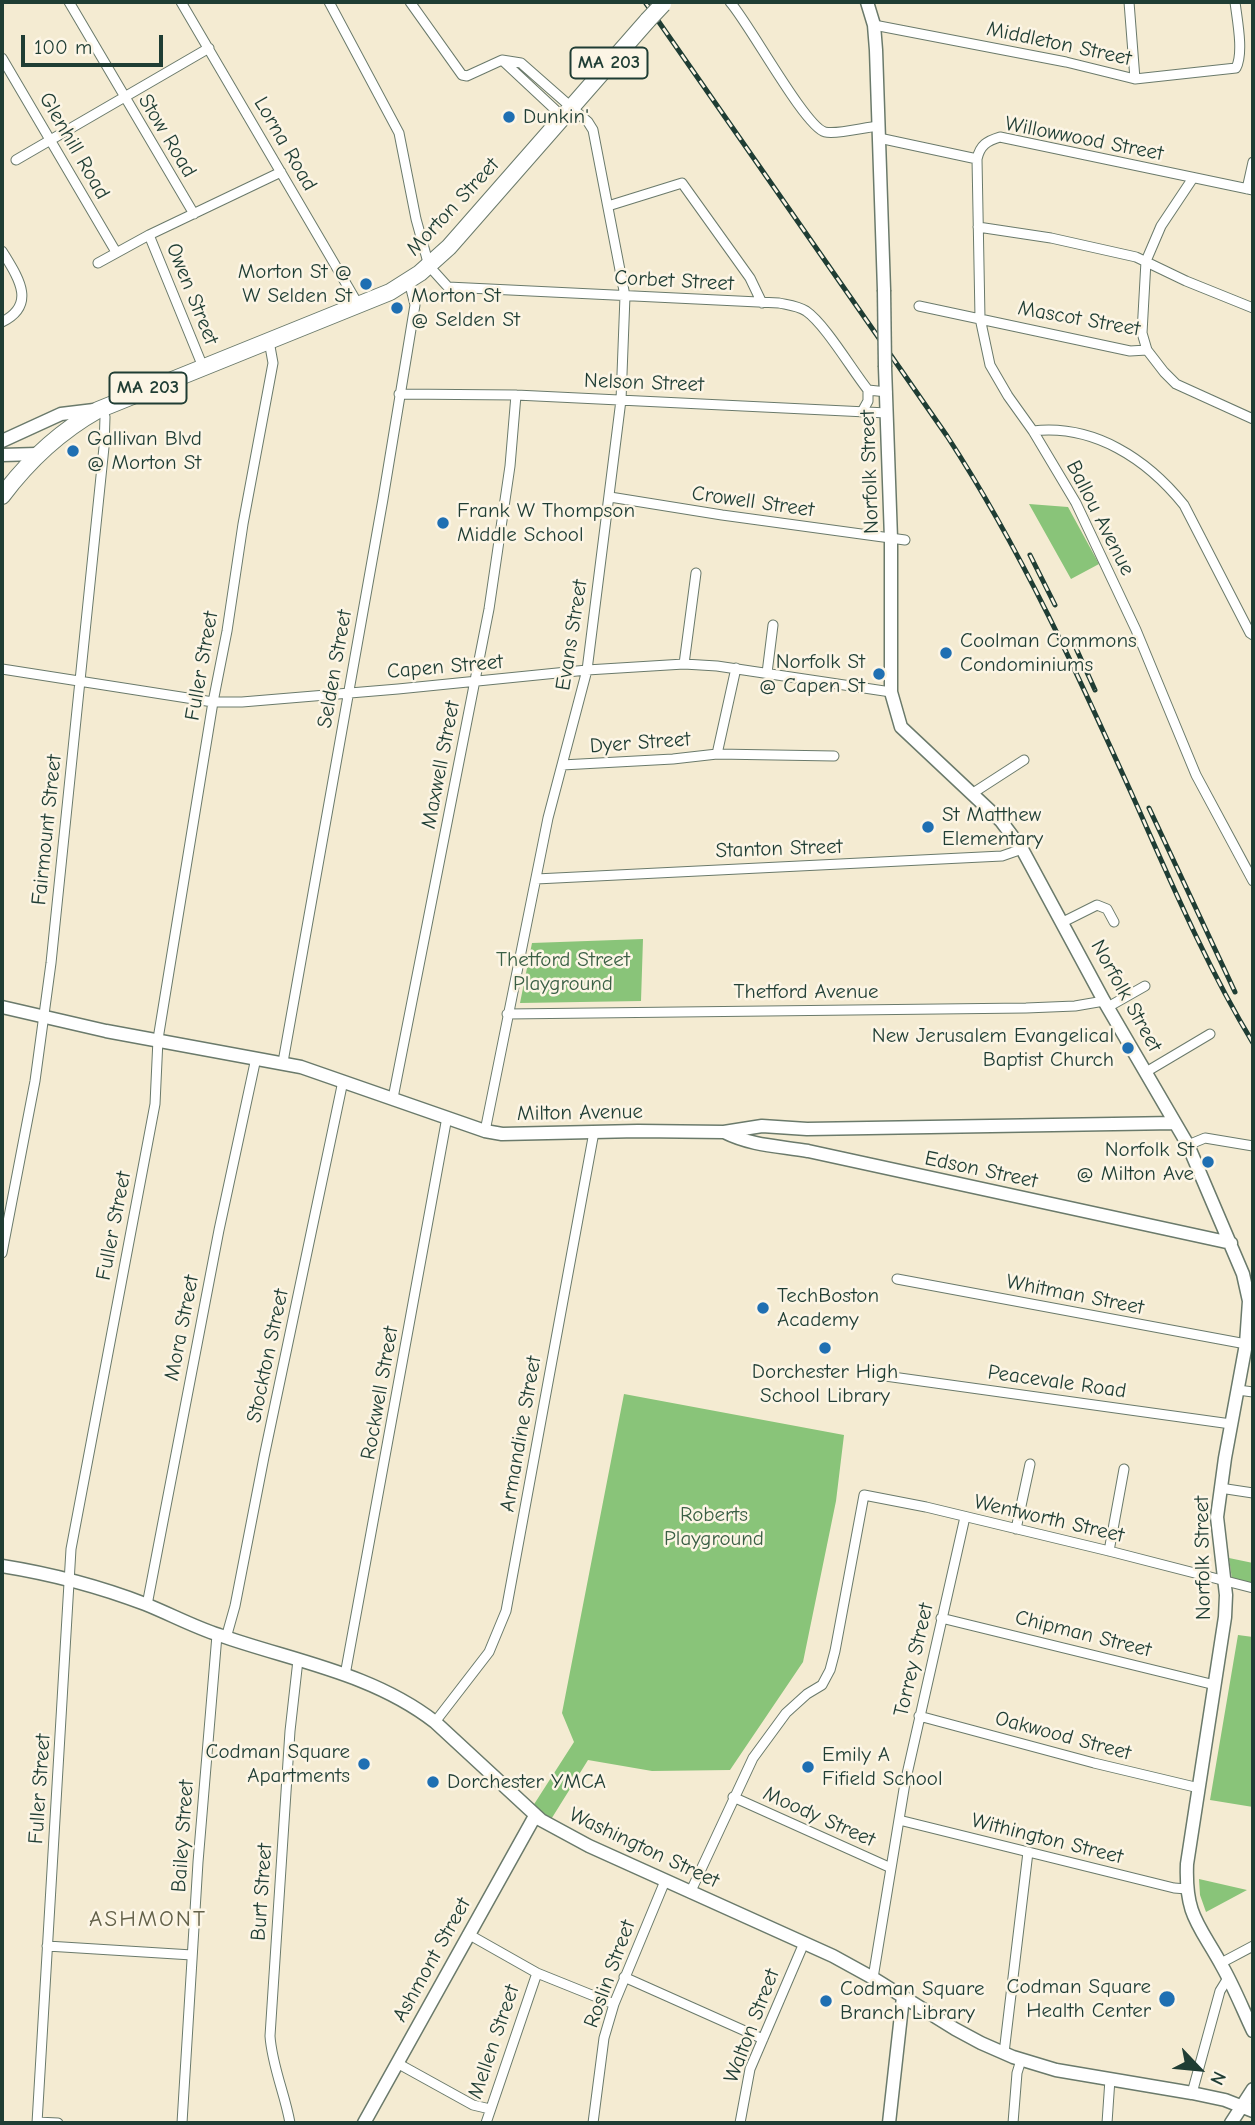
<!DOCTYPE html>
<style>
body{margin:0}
#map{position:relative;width:1255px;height:2125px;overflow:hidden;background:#f4ebd2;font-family:"Comic Neue",sans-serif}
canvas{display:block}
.frame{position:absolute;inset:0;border:4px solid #1f3d34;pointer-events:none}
.north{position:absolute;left:1164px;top:2034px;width:70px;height:70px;-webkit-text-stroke:5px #fcf5e5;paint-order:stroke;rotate:116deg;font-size:19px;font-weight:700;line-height:28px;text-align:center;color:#1f3d34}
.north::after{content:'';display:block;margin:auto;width:24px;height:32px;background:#1f3d34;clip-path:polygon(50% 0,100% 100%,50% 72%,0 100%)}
.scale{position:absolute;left:21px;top:35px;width:142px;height:32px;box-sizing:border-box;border:4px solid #1f3d34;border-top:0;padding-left:9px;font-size:21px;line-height:24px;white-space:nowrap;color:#1f3d34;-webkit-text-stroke:5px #fcf5e5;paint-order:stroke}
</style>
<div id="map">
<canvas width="1255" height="2125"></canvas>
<div class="frame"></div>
<div class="north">N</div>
<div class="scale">100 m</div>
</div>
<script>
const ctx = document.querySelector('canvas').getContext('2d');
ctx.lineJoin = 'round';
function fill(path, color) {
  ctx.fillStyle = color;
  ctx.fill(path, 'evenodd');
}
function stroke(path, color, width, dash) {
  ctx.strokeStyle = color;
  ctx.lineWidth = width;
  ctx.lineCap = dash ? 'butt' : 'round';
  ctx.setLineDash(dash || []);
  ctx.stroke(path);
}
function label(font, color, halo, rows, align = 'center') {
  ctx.font = font + ' "Comic Neue",sans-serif';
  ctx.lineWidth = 5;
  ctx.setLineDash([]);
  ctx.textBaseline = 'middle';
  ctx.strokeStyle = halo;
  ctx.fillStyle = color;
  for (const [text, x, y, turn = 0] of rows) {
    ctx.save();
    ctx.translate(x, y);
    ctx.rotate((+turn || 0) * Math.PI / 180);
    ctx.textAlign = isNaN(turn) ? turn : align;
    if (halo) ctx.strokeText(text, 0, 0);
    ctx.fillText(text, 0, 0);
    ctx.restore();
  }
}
fill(new Path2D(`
 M1029 504 1068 507 1099 564 1071 579Z
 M643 939 641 1001 520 1003 532 943Z
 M624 1394 844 1435 836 1501 803 1662 730 1770 652 1771 588 1760 550 1821 531 1809 574 1742 562 1713Z
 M1229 1558 1253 1563V1583L1232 1579Z
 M1238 1635 1253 1637V1807L1210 1800Z
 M1199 1879 1247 1890 1206 1912 1200 1895Z`), '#89c479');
const street = new Path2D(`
 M69 2 194 214
 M181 2 358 304
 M329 2 399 133 416 219 429 266 448 287 779 303C788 305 798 306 806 311 825 324 852 370 868 390L887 392
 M410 2 462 75 467 76 502 60 521 63 588 122 593 130 625 296 621 400 587 670 548 818 485 1131
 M730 2C749 23 805 127 825 132 837 135 865 127 879 126
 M1129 2 1135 79
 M874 25 1066 62 1135 79 1236 68C1244 53 1237 19 1235 2
 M2 58 116 252
 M502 60 563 117
 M879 138 977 159C980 145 987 141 1000 137L1253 190
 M977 159 980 318 990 365 1008 396 1033 431 1076 503 1136 630 1196 775 1253 881
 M16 160 209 48
 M1247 189 1253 162
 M608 206 682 183 750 278 762 303
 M978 227 1051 238 1136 257 1186 281 1253 308
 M149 235 203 367
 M2 251C17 276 38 304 2 322
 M98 263 149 235 281 172
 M919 306 1130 351 1147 350 1164 372 1176 384 1253 419
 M1147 350 1142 333 1146 261 1161 226 1193 178
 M399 394 516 395 887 413
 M863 410 868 401V390
 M1033 431C1094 424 1147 459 1184 505L1250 633 1253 635
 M610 497 722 515 905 540
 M684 664 696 573
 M2 669 213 702H242L398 689 587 670 684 664 717 666 891 692
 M767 673 773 625
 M717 754 834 756
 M562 765 673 759 717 754 736 668
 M973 793 1024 760
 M536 879 1002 856 1022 849
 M1063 922 1097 905 1107 909 1114 922
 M1108 1007 1145 986
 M507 1014 1026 1008 1075 1006 1104 1001
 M283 1062 383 499 415 305 409 281
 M1146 1072 1210 1034
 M393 1098 489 609 510 466 516 395
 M1188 1145 1205 1138 1253 1146
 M2 1253 35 1081 51 963 104 447 105 417 102 408
 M897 1279 1246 1344
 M878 1375 1231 1424
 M1238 1390 1253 1392
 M1220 1488 1253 1493
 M1016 1529 1030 1464
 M1109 1551 1124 1469
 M147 1605 219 1230 256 1058
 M941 1618 1215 1685
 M226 1638 235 1606 264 1457 343 1081
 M345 1675 447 1117
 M919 1716 1094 1763 1199 1788
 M435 1722 489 1652 506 1611 594 1132
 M733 1797 891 1868
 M899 1820 1174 1888 1187 1889
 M690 1893 753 1758 786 1713 807 1694 822 1685 830 1670 835 1651 864 1495 926 1507 1109 1551 1253 1588
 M468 1934 537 1973 614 2004
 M47 1946 192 1955
 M1221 1963 1253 1946
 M624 1977 763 2039
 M873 1978 905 1783 965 1517
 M1004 2053 1028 1852
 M397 2063 473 2105 490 2109
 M1192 2093 1220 1991 1228 1978
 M37 2122 58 2123
 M37 2123 71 1549 155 1104 158 1039 213 702 227 631 243 524 273 363 269 341
 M182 2123 198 1862 217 1635
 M290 2123C285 2094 272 2066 270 2036L290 1731 298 1660
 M486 2123 537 1973
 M593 2123 604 2038 614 2004 665 1881
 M740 2123 750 2069 804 1943
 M1013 2123 1017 2073 1021 2060
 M1107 2123 1110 2079`);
const secondary = new Path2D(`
 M867 2 874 25 876 50 884 290
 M885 367 891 539V692L901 727 1001 821 1022 849 1104 1001 1188 1145 1243 1274 1249 1301 1246 1344 1225 1458 1217 1517 1226 1595 1225 1617 1187 1864C1185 1916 1199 1924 1222 1966 1234 1987 1243 2010 1253 2031
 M2 441 61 414 94 410
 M2 455 37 454
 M2 1007 106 1031 301 1067 485 1131 502 1134 638 1131 724 1132 762 1126 807 1129 1175 1123
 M724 1132C752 1146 779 1146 808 1151L1231 1243
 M2 1566C52 1574 98 1586 145 1604 170 1614 194 1627 219 1635 293 1661 372 1673 435 1722L541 1820 589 1846 833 1956 873 1978 955 2029 981 2043 1013 2057 1056 2070 1192 2093 1225 2100 1253 2111
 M364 2123 535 1816
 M889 2123 903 1997
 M1231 2123 1253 2089`);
const highway = new Path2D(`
 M2 496C29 460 59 432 98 410L390 292 420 273 449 247 648 20`);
stroke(street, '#6a7a6b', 11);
stroke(secondary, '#6a7a6b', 15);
stroke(highway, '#6a7a6b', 18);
stroke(street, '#fff', 9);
stroke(secondary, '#fff', 12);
stroke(highway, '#fff', 16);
const rail = new Path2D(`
 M645 2 947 436C1022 551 1078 675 1134 799 1171 882 1206 965 1253 1043
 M1030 555 1055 605
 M1075 646 1095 690
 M1149 808 1235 992`);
stroke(rail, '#1f3d34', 5);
stroke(rail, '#fcf5e5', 2.5, [8]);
const secondaryBridge = new Path2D(`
 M884 290 885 367`);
const highwayBridge = new Path2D(`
 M648 20 663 4`);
stroke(secondaryBridge, '#6a7a6b', 15, []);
stroke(highwayBridge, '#6a7a6b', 18, []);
stroke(secondaryBridge, '#fff', 12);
stroke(highwayBridge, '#fff', 16);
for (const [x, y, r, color] of [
 [509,117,7,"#1f6fb2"],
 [366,284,7,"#1f6fb2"],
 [397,308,7,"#1f6fb2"],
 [73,451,7,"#1f6fb2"],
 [443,523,7,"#1f6fb2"],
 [946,653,7,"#1f6fb2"],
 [879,674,7,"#1f6fb2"],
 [928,827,7,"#1f6fb2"],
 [1128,1048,7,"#1f6fb2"],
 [1208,1162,7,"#1f6fb2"],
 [763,1308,7,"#1f6fb2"],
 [825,1348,7,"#1f6fb2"],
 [364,1764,7,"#1f6fb2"],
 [808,1767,7,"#1f6fb2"],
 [433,1782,7,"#1f6fb2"],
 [1167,1999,9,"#1f6fb2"],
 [826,2001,7,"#1f6fb2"]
]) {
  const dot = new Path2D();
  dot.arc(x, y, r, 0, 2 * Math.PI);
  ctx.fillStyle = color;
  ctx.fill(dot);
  stroke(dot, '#fcf5e5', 2.5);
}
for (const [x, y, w] of [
 [609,63,77],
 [148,388,77]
]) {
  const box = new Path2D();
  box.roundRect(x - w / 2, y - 15.5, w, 31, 5);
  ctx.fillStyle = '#fcf5e5';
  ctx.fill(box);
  stroke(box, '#1f3d34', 2);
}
label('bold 19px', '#1f3d34', null, [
 ["MA 203",609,63],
 ["MA 203",148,388]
]);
label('21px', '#1f3d34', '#fcf5e5', [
 ["Middleton Street",1059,44,12],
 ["Stow Road",167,136,59],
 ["Willowwood Street",1084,139,11],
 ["Lorna Road",285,144,60],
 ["Glenhill Road",74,146,60],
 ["Morton Street",453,207,-47],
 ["Corbet Street",674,281,3],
 ["Owen Street",192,294,68],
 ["Mascot Street",1079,319,10],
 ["Nelson Street",644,383,2],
 ["Norfolk Street",870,472,-92],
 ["Crowell Street",753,502,8],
 ["Ballou Avenue",1100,518,63],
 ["Evans Street",572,635,-81],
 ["Fuller Street",202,666,-80],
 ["Capen Street",445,667,-5],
 ["Selden Street",335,669,-80],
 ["Dyer Street",640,743,-4],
 ["Maxwell Street",441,765,-79],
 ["Fairmount Street",47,830,-84],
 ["Stanton Street",779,849,-2],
 ["Thetford Avenue",806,992],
 ["Norfolk Street",1126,996,61],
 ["Milton Avenue",580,1113,-1],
 ["Edson Street",981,1170,12],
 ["Fuller Street",114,1226,-79],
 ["Whitman Street",1075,1295,11],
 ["Mora Street",182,1328,-79],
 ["Stockton Street",268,1356,-78],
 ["Peacevale Road",1057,1382,8],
 ["Rockwell Street",380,1393,-80],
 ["Armandine Street",521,1434,-80],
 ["Wentworth Street",1049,1519,13],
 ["Norfolk Street",1203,1558,-91],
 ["Chipman Street",1083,1634,14],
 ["Torrey Street",914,1660,-77],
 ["Oakwood Street",1063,1736,15],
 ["Fuller Street",40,1789,-86],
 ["Moody Street",819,1817,24],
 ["Bailey Street",183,1836,-86],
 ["Withington Street",1047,1839,14],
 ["Washington Street",644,1848,25],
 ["Burt Street",262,1892,-86],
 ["Ashmont Street",432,1960,-61],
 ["Roslin Street",610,1974,-70],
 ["Walton Street",752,2026,-69],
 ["Mellen Street",494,2042,-71]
]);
label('21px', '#1f3d34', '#fcf5e5', [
 ["Dunkin'",523,117],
 ["Morton St @",352,272,"right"],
 ["W Selden St",352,296,"right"],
 ["Morton St",411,296],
 ["@ Selden St",411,320],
 ["Gallivan Blvd",87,439],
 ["@ Morton St",87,463],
 ["Frank W Thompson",457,511],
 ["Middle School",457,535],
 ["Coolman Commons",960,641],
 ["Condominiums",960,665],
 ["Norfolk St",865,662,"right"],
 ["@ Capen St",865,686,"right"],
 ["St Matthew",942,815],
 ["Elementary",942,839],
 ["New Jerusalem Evangelical",1114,1036,"right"],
 ["Baptist Church",1114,1060,"right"],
 ["Norfolk St",1194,1150,"right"],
 ["@ Milton Ave",1194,1174,"right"],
 ["TechBoston",777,1296],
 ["Academy",777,1320],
 ["Dorchester High",825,1372,"center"],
 ["School Library",825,1396,"center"],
 ["Codman Square",350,1752,"right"],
 ["Apartments",350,1776,"right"],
 ["Emily A",822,1755],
 ["Fifield School",822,1779],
 ["Dorchester YMCA",447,1782],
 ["Codman Square",1151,1987,"right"],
 ["Health Center",1151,2011,"right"],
 ["Codman Square",840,1989],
 ["Branch Library",840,2013]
], 'left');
label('21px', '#3a5f45', '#fcf5e5', [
 ["Thetford Street",563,960],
 ["Playground",563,984],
 ["Roberts",714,1515],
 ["Playground",714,1539]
]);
ctx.letterSpacing = '2px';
label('23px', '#636149', '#fcf5e5', [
 ["ASHMONT",148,1919]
]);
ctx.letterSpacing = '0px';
</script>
